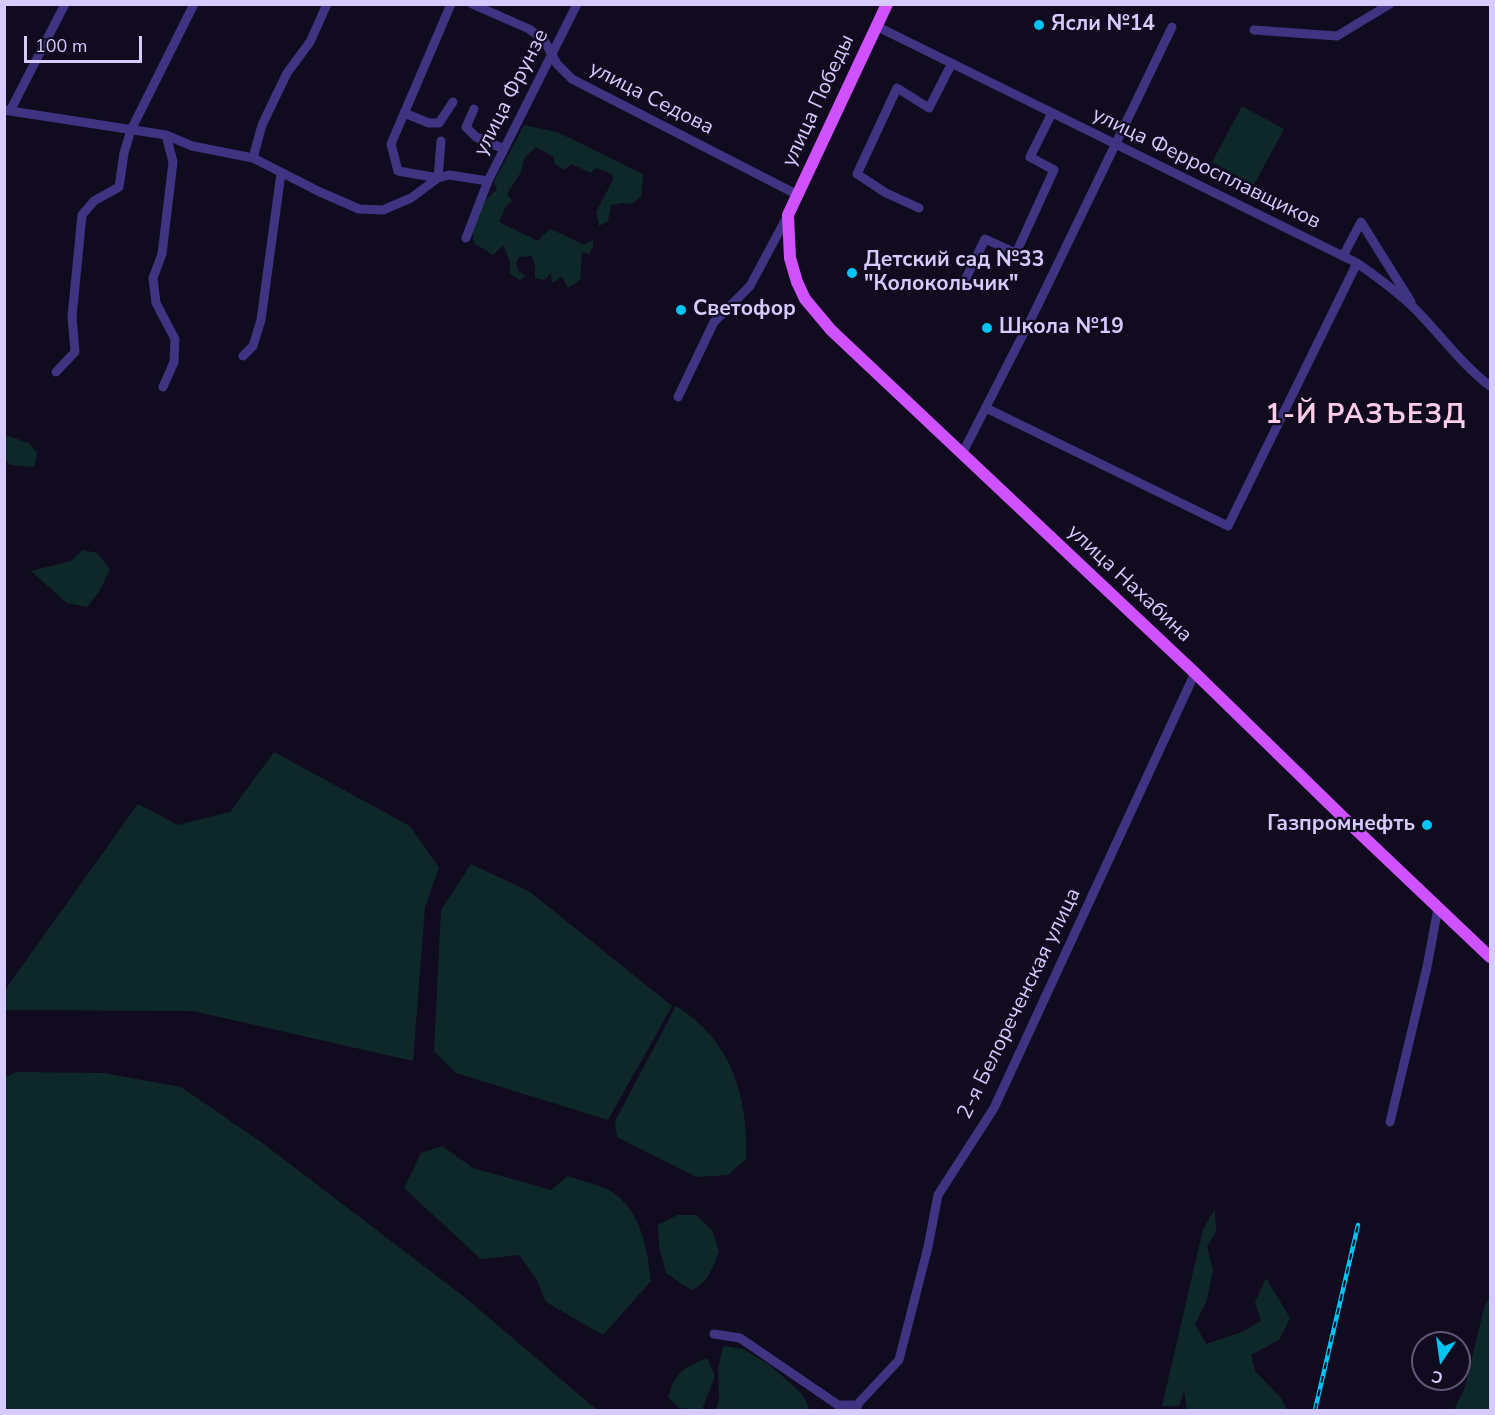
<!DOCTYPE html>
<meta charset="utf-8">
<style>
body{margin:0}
#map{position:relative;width:1495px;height:1415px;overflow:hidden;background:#110b20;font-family:"Nunito Sans",sans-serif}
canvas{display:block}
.frame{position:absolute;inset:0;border:6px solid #d6caff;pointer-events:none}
.north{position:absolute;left:1411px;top:1331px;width:60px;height:60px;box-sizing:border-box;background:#110b20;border:2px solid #605779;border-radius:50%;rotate:193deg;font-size:16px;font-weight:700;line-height:24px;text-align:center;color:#d6caff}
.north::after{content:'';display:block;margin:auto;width:21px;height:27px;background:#00c4f5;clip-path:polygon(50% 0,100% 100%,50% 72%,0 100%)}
.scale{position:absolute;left:24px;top:36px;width:118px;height:27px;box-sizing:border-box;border:3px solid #d6caff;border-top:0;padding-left:8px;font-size:18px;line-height:21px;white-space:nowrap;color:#d6caff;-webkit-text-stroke:4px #110b20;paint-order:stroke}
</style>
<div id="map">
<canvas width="1495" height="1415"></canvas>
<div class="frame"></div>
<div class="north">С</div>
<div class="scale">100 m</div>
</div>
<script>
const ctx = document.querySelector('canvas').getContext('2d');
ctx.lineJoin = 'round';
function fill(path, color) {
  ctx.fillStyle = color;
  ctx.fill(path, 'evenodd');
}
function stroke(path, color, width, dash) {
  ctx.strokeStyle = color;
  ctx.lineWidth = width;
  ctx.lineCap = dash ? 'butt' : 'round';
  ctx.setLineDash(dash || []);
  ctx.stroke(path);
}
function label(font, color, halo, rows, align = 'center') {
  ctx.font = font + ' "Nunito Sans",sans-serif';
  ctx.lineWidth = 4.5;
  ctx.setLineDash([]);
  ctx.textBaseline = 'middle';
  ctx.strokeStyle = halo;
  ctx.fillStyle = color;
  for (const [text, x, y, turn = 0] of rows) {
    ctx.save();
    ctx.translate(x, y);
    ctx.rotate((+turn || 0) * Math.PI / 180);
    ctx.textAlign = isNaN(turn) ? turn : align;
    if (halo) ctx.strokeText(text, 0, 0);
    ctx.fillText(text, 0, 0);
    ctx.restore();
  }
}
fill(new Path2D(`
 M1242 106 1284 129 1254 185 1212 162Z
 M524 125 557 132 643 174 641 197 631 204 622 203 611 205 608 221 599 226 596 212 613 180 612 174 596 168 591 173 572 164 564 170 554 163V157L536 147 524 158 521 172 507 194 512 201 506 206 499 222 538 241 543 235 551 229 584 245 593 240V246L589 254 582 252 580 280 568 288 562 277 552 283 551 273 544 280 535 278V266L532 256 519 257 516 263 519 272 526 276 520 280 510 274V262L503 245 493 255 474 243C470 224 481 200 497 190L494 182Z
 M5 435 29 443 37 453 34 467 10 465 5 459Z
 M83 550 97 553 110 569 100 590 87 607 67 603 31 571 71 561Z
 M274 752 410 826 439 868 425 907 413 1061 193 1011 5 1010V990L138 804 178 825 230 812Z
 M471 864 530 892 672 1006 608 1120 456 1073 434 1051 441 910Z
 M676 1006C732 1041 748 1096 746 1159L728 1175 697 1177 617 1137 615 1121Z
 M16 1072 103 1073 181 1087 261 1142 467 1299 597 1410H5L4 1078Z
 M442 1146 473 1168 551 1190 568 1176C580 1181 602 1185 612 1192 642 1212 647 1249 651 1281L603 1335 546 1302 536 1278 519 1255 481 1259 404 1188 421 1153Z
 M1215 1209 1216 1232 1207 1247 1213 1270 1207 1300 1195 1324 1206 1344 1242 1332 1261 1321 1255 1302 1266 1278 1290 1318 1279 1340 1251 1355 1255 1371 1281 1398 1287 1410H1187L1184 1391 1179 1406H1162L1203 1229Z
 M677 1215H696L712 1230 719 1251C713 1267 708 1284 691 1290L666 1273 659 1246 658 1225Z
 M1490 1296V1410H1454L1465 1387 1484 1308Z
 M723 1346 743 1349 770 1365 802 1394 810 1410H716L719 1399 718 1368Z
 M707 1358 715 1376 702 1410 679 1408 668 1397C675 1373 684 1367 707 1358Z`), '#0e282a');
stroke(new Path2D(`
 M451 4 391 144 398 171 438 178 449 175 488 181
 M472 4 529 29 544 40 557 64 572 79 796 194
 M876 26 1357 263C1377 277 1398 292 1415 309 1440 334 1462 365 1490 386
 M1254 30 1337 36 1390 4
 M474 109 466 127 476 137 504 149
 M4 110 166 135 192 146 253 158 320 192 359 209 383 210 411 198 438 178
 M10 111 65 4
 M404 113 429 123H439L453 102
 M253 158 262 125 287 73 310 42 327 4
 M438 178 441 141
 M919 208 886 193 857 174 897 88 929 108 952 63
 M466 238 488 181 577 4
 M1343 256 1361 222 1411 302
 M966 278 985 239 1016 253 1054 170 1030 157 1052 113
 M243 356 253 346 261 320 281 173
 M56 372 75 352 72 317 82 215 94 201 119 187 124 153 131 130 194 4
 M163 387 174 362 175 339 156 303 153 278 162 254 173 162 166 135
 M678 397 714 322 750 286 788 215
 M986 408 1228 526 1357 263
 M962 454 1035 311 1172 27
 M1390 1122 1427 967 1438 908
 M714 1334 740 1338 838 1405H858
 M852 1410 899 1360 928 1247 938 1195 994 1108 1195 673`), '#3f3482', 9);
stroke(new Path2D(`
 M887 4 788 215 790 258 797 282 805 299 831 330 1195 673 1349 823 1490 957`), '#d051ff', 12);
const rail = new Path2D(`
 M1315 1410 1358 1225`);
stroke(rail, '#00c4f5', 4.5);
stroke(rail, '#110b20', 2, [7]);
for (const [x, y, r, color] of [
 [1039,25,6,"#00c4f5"],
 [852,273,6,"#00c4f5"],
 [681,310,6,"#00c4f5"],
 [987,328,6,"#00c4f5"],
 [1427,825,6,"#00c4f5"]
]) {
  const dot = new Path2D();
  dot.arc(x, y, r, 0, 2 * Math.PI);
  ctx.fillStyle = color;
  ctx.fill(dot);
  stroke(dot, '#110b20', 2);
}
label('bold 21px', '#d6caff', '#110b20', [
 ["Ясли №14",1051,25],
 ["Детский сад №33",864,261],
 ["\"Колокольчик\"",864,285],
 ["Светофор",693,310],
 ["Школа №19",999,328],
 ["Газпромнефть",1415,825,"right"]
], 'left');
label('21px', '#d6caff', '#110b20', [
 ["улица Фрунзе",512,93,-63],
 ["улица Седова",651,99,27],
 ["улица Победы",819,101,-65],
 ["улица Ферросплавщиков",1206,169,26],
 ["улица Нахабина",1129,584,43],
 ["2-я Белореченская улица",1020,1004,-64]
]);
ctx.letterSpacing = '1.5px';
label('bold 27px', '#ffcce7', '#110b20', [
 ["1-Й РАЗЪЕЗД",1366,416]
]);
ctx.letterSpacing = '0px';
</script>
